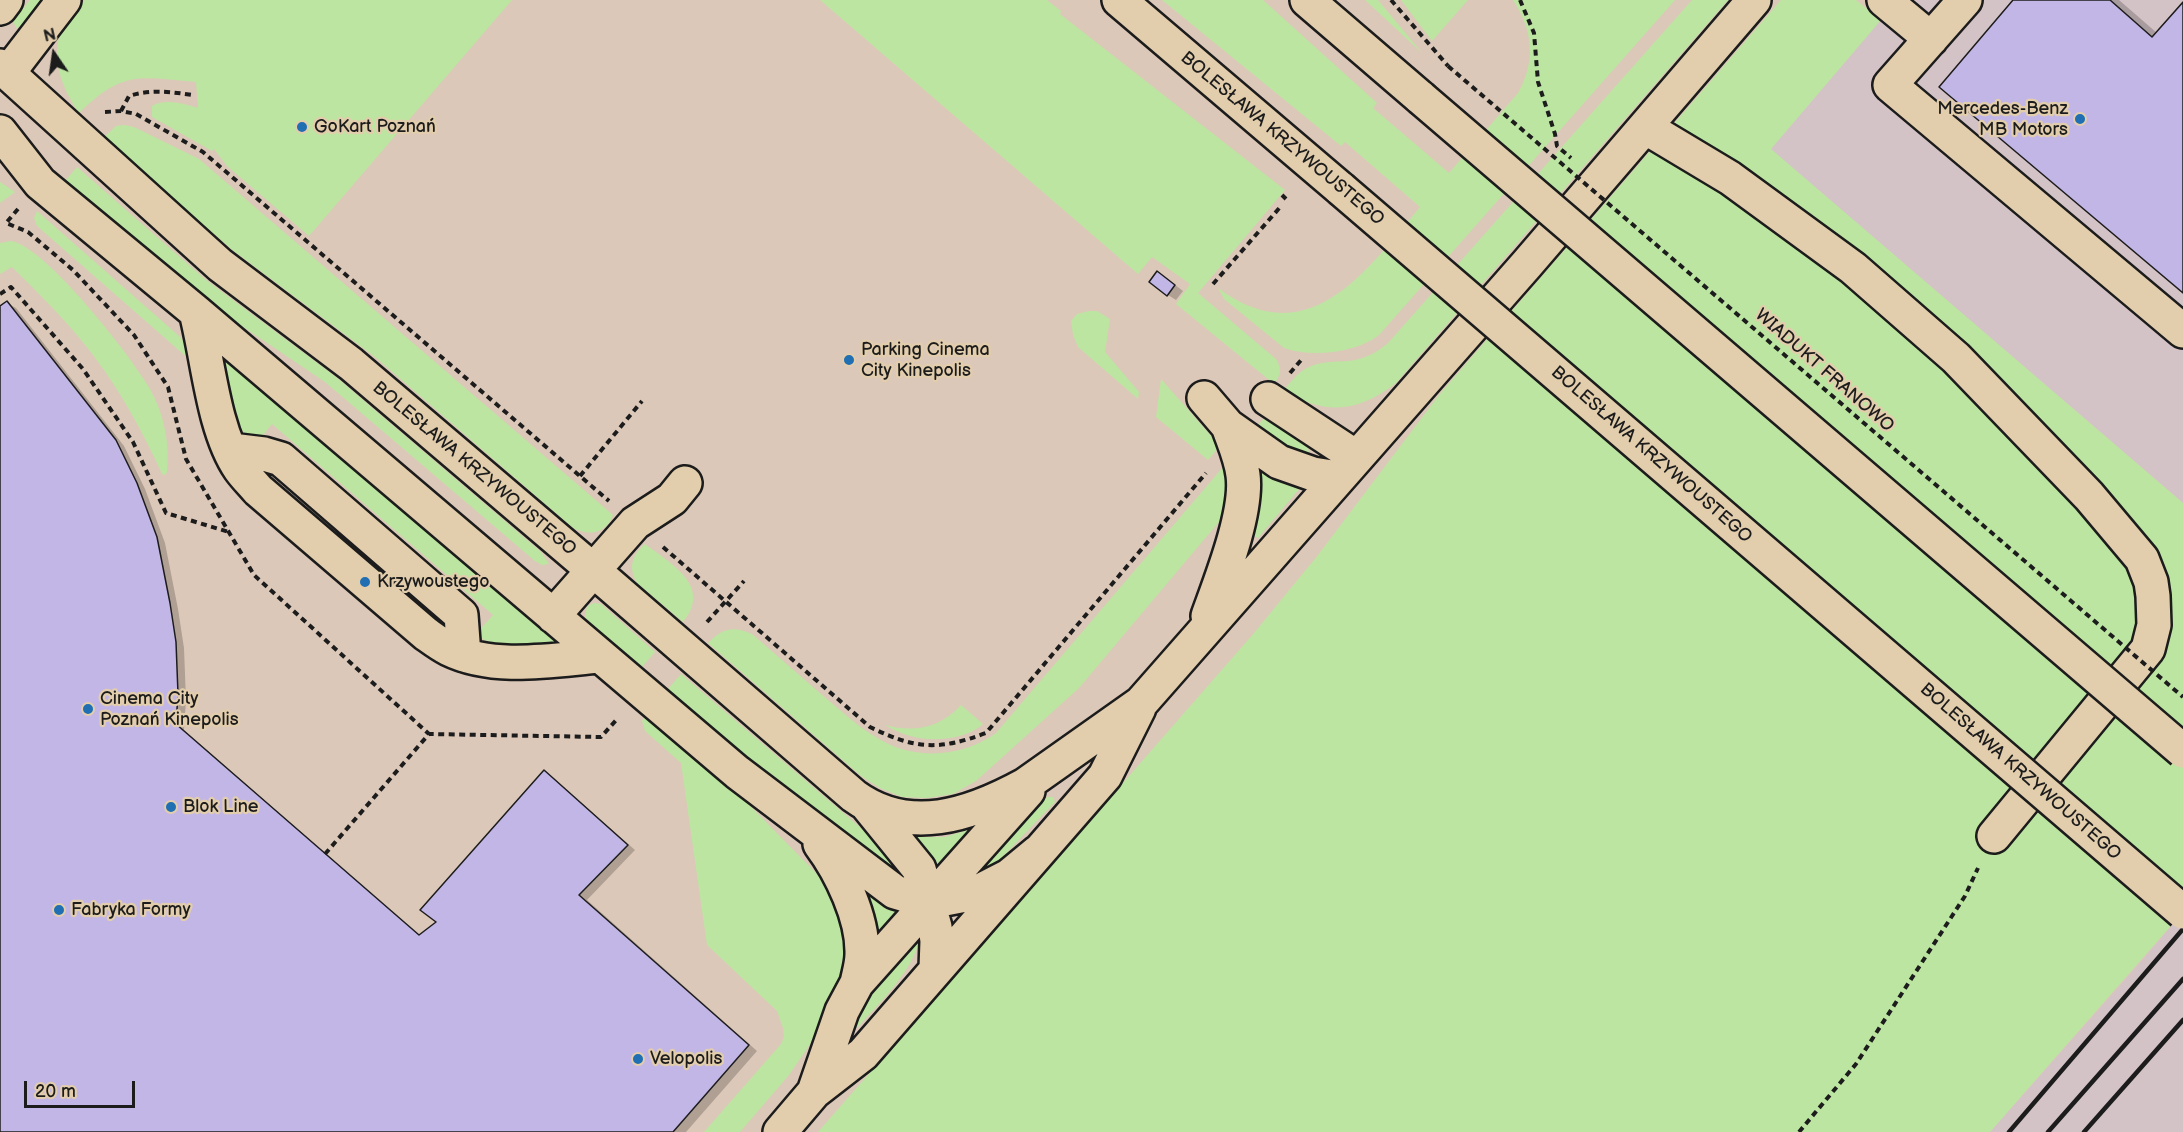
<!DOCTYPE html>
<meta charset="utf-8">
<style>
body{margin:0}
#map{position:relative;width:2183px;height:1132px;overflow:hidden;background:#dcc8b8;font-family:"Balsamiq Sans",sans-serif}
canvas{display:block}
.north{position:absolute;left:24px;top:24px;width:60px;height:60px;-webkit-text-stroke:4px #e2cdac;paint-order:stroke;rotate:347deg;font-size:16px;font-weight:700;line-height:24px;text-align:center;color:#1c1c1c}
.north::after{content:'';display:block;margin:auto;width:21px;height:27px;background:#1c1c1c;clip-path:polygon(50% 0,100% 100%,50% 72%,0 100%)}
.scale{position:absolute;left:24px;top:1081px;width:111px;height:27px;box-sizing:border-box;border:3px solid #1c1c1c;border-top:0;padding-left:8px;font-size:18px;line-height:21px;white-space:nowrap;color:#1c1c1c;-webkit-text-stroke:4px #e2cdac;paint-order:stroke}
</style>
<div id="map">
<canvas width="2183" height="1132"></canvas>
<div class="north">N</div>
<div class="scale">20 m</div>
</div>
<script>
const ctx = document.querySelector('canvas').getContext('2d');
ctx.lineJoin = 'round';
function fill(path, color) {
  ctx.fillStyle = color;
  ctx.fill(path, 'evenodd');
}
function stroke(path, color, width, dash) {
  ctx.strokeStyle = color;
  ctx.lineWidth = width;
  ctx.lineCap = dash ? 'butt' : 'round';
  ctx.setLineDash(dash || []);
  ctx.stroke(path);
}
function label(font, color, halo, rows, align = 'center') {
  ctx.font = font + ' "Balsamiq Sans",sans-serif';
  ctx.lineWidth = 4.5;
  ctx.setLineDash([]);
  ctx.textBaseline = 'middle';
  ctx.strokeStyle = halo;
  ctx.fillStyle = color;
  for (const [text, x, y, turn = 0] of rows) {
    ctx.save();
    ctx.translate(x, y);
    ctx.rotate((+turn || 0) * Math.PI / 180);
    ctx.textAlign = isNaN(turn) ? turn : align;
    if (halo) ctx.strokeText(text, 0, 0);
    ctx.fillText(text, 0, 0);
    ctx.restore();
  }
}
fill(new Path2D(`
 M1897 0H2183V503L1770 149Z
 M2183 912V1132H1990L2138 965Z`), '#d4c3c6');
fill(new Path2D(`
 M30 0H46L25 25 16 28 13 21Z
 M85 0H512L309 236 227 166 214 149 212 151 152 117V106C165 98 185 104 198 108L196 82C139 77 123 70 79 113 63 90 49 57 62 30 68 18 77 9 85 0Z
 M820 0H1047L1061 11 1060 14 1285 190 1198 293 1276 359C1282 369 1281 375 1274 384L1176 304 1190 284 1152 257 1138 274Z
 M1162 0H1263L1377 103 1373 108 1449 173 1518 93C1536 61 1533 31 1513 0H1675L1379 335C1356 353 1311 358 1284 348L1224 299 1218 288C1309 356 1367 270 1420 207L1345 142 1341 146Z
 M1365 0H1378L1422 53Z
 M1401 0H1468L1432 41Z
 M1692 0H1728L1396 383C1357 413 1326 415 1283 391 1290 383 1297 373 1307 368 1320 361 1335 362 1349 361 1365 359 1376 353 1388 343Z
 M1781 0H1856L1881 20 1771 149 2183 503V912L1990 1132H818L1254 633 1318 555 1439 395Z
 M124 125 134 127 199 159 613 515C606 534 589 536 573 528L375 357 231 249 104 137 116 126Z
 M77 167 206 280 336 377 541 552 549 564 542 565 535 561 325 382 190 291 65 181Z
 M0 182 15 192 0 203Z
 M37 211 179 336 189 348 190 360 37 226 34 218Z
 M11 241C45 246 132 357 150 389 164 414 170 444 167 472L165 475 162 474C143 432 121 392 93 355 69 323 40 295 12 267L0 274V243Z
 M1089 311H1097L1110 319 1105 352 1139 392 1138 399 1078 347 1073 335 1071 321 1077 314Z
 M224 356 564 643 552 646H497L475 635 493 615 272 424 255 445C229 420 227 391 224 356Z
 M1161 379 1220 446 1208 460 1156 417Z
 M1268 414 1308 448 1310 456 1302 458 1256 427Z
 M1229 460 1233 473 1223 517 1079 688 976 781 953 794 927 798 902 797 880 788 861 776 708 643C721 629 733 625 752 634 775 654 798 674 821 694 840 710 858 727 879 739 916 761 963 757 996 733Z
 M1257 464 1302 483 1300 488 1258 538 1251 535Z
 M645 544C671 564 713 586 683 622L637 583C628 567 632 555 645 544Z
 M594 603 601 604 655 652 642 667 585 618 587 606Z
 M681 674 890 853 914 884 880 872 668 689Z
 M961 705 983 724C965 740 930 743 907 735 900 733 892 729 885 725 914 733 940 728 961 705Z
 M648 710 698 753 821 878 832 892 849 940 838 1003 789 1075 740 1132H704L781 1044 784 1037 783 1028 777 1011 707 945 681 763 645 731 642 721Z
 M1047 797H1053L1055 802 991 869 954 884Z
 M971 829 973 835 935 870 912 837H945Z
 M851 879 899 909 877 939Z
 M916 932 921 936C912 972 883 999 859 1026L856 1028 852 1027 851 1020Z`), '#bce5a1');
fill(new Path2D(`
 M2015 0H2119L2157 33 2183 4V291Z
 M1166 278 1183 291 1176 300 1168 295Z
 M7 303 16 308 124 446 145 489 165 543 178 609 184 648 186 700 184 730 420 936 438 922 544 772 552 777 635 850 587 900 757 1051 686 1132H0V308Z`), '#0003');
const building = new Path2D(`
 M2013 0H2110L2152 37 2183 2V293L1939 87Z
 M1157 271 1175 285 1167 296 1149 282Z
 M7 301 116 440 137 483 157 537 170 603 176 642 178 694 176 724 419 935 436 922 420 910 544 770 628 845 579 895 749 1045 673 1132H0V306Z`);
fill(building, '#c2b6e7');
stroke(building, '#1c1c1c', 1.5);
const minor = new Path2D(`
 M1884 0 1931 39
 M1965 0 1890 85 2183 331
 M0 66 220 265 351 364 593 570 854 796C909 836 970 815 1025 785L1141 703 1527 264 1754 0
 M1645 127 1730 178 1853 268 1956 358 2089 496 2142 559 2151 582 2153 596 2154 625 2148 649 1994 836
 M0 132 40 183 196 312 737 772 895 892 929 902 976 893 1009 876 1038 852
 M196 312C208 358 213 430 240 469 245 476 252 483 258 490L426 634C433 639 441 645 449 649 494 671 552 660 600 656
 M1204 398 1228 426 1279 462 1313 474 1338 478
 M1268 399 1356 457
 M231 450 264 454 281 459 461 615 464 655
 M553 616 635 523 672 499 685 483
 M1208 616C1221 580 1248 512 1243 475 1241 458 1234 443 1228 426
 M867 805 919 869 935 927 937 941 936 968
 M820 844C841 872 863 918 862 954 862 964 859 973 857 983
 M814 1092 842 1011 857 983 1028 791
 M780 1132 814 1092 863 1054 1105 776 1139 708`);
const major = new Path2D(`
 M1119 0 1341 189
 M1307 0 1421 98
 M0 8 6 0
 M8 73 64 0`);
stroke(minor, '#1c1c1c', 38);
stroke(major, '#1c1c1c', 38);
stroke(new Path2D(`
 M1391 0 1448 66
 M1520 0 1534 33 1538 82 1555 134 1557 146 1571 158
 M121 111 129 96C151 89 171 92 193 95
 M105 112 121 111 136 114 203 152 609 501
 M1282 195 1286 199
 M18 209 6 223 28 232 73 270 134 335 168 387 186 459 254 575 429 734
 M1213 284 1282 205
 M0 294 11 287 83 369 133 442 166 513 229 532
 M1290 373 1302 359
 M580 476 642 401
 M663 547 870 727C915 749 938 751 986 733L1206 473
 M707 622 744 581
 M325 854 429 734 601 737 618 718
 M1799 1132 1856 1064 1965 896 1978 868`), '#1c1c1c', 4, [6, 4.5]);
stroke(minor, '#e2cdac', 33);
stroke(major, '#e2cdac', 33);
stroke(new Path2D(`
 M2009 1132 2183 929
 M2048 1132 2183 979
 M2084 1132 2183 1020`), '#1c1c1c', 4.5);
const majorBridge = new Path2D(`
 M1421 98 2183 751
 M1341 189 2183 912`);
stroke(majorBridge, '#1c1c1c', 38, []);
stroke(new Path2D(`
 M1448 66 2183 697`), '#1c1c1c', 4, [6, 4.5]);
stroke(majorBridge, '#e2cdac', 33);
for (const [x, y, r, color] of [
 [2080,119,6,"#1f6fb2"],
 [302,127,6,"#1f6fb2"],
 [849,360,6,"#1f6fb2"],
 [365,582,6,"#1f6fb2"],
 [88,709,6,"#1f6fb2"],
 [171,807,6,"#1f6fb2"],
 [59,910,6,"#1f6fb2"],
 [638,1059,6,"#1f6fb2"]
]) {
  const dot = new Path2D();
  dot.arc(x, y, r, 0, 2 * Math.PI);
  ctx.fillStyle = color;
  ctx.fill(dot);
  stroke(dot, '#e2cdac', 2);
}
label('18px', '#1c1c1c', '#e2cdac', [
 ["Mercedes-Benz",2068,109,"right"],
 ["MB Motors",2068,130,"right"],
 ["GoKart Poznań",314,127],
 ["Parking Cinema",861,350],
 ["City Kinepolis",861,371],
 ["Krzywoustego",377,582],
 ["Cinema City",100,699],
 ["Poznań Kinepolis",100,720],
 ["Blok Line",183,807],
 ["Fabryka Formy",71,910],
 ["Velopolis",650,1059]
], 'left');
label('18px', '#1c1c1c', '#e2cdac', [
 ["BOLESŁAWA KRZYWOUSTEGO",1282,139,40],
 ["WIADUKT FRANOWO",1824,371,41],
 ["BOLESŁAWA KRZYWOUSTEGO",1651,455,41],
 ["BOLESŁAWA KRZYWOUSTEGO",474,469,40],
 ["BOLESŁAWA KRZYWOUSTEGO",2020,772,41]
]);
</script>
